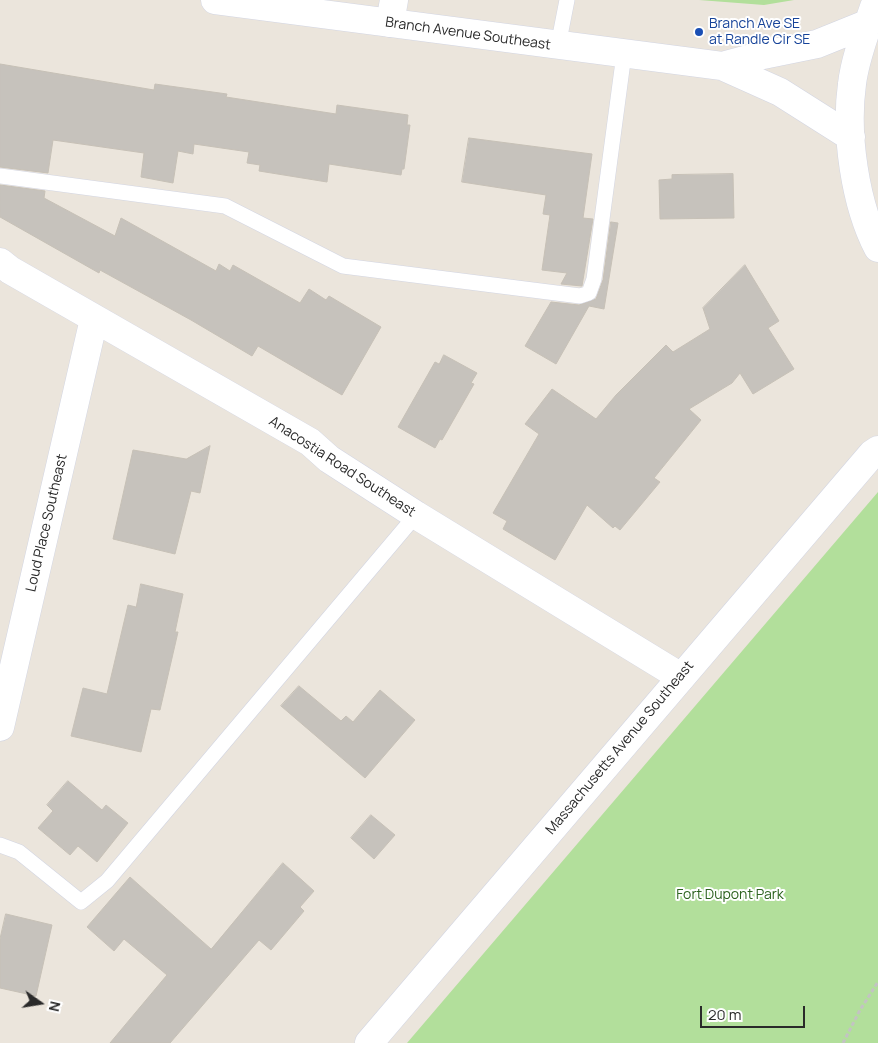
<!DOCTYPE html>
<style>
body{margin:0}
#map{position:relative;width:878px;height:1043px;overflow:hidden;background:#ebe5dc;font-family:Manrope,sans-serif}
canvas{display:block}
.north{position:absolute;left:15px;top:978px;width:50px;height:50px;-webkit-text-stroke:4px #fff;paint-order:stroke;rotate:103deg;font-size:14px;font-weight:700;line-height:20px;text-align:center;color:#2a2a2a}
.north::after{content:'';display:block;margin:auto;width:18px;height:22px;background:#2a2a2a;clip-path:polygon(50% 0,100% 100%,50% 72%,0 100%)}
.scale{position:absolute;left:700px;top:1006px;width:105px;height:22px;box-sizing:border-box;border:2px solid #2a2a2a;border-top:0;padding-left:6px;font-size:15px;line-height:18px;white-space:nowrap;color:#2a2a2a;-webkit-text-stroke:4px #fff;paint-order:stroke}
</style>
<div id="map">
<canvas width="878" height="1043"></canvas>
<div class="north">N</div>
<div class="scale">20 m</div>
</div>
<script>
const ctx = document.querySelector('canvas').getContext('2d');
ctx.lineJoin = 'round';
function fill(path, color) {
  ctx.fillStyle = color;
  ctx.fill(path, 'evenodd');
}
function stroke(path, color, width, dash) {
  ctx.strokeStyle = color;
  ctx.lineWidth = width;
  ctx.lineCap = dash ? 'butt' : 'round';
  ctx.setLineDash(dash || []);
  ctx.stroke(path);
}
function label(font, color, halo, rows, align = 'center') {
  ctx.font = font + ' Manrope,sans-serif';
  ctx.lineWidth = 4;
  ctx.setLineDash([]);
  ctx.textBaseline = 'middle';
  ctx.strokeStyle = halo;
  ctx.fillStyle = color;
  for (const [text, x, y, turn = 0] of rows) {
    ctx.save();
    ctx.translate(x, y);
    ctx.rotate((+turn || 0) * Math.PI / 180);
    ctx.textAlign = isNaN(turn) ? turn : align;
    if (halo) ctx.strokeText(text, 0, 0);
    ctx.fillText(text, 0, 0);
    ctx.restore();
  }
}
fill(new Path2D(`
 M699 0H794L764 5Z
 M878 492V1043H407Z`), '#b2df9b');
const building = new Path2D(`
 M0 64 154 90 155 84 227 94 226 97 336 114 337 105 408 115 407 125H410L404 169H402L401 175 329 164 327 182 259 171 260 165 247 163 249 152 194 144 193 154 178 151 173 183 141 177 144 153 53 140 48 173 0 167Z
 M469 138 592 154 583 218 593 219 582 286 561 284 567 273 542 270 550 215 543 214 546 195 462 182Z
 M733 174 734 218 660 219 659 180 672 179V175Z
 M0 185 45 191 44 198 115 236 121 218 216 271 219 264 230 271 233 265 300 303 309 289 326 300 329 296 381 327 342 395 258 346 252 356 191 320 100 270 99 273 0 217Z
 M611 222 618 223 604 309 589 306 556 364 525 346 551 302 579 305 596 299 603 280Z
 M745 265 779 321 768 328 794 369 753 394 740 373 732 383 689 409 701 420 654 478 660 482 620 530 615 526 613 528 587 505 555 560 503 529 507 521 493 513 539 434 525 424 552 389 596 419 616 395 666 345 673 352 710 329 703 308Z
 M444 355 477 373 471 383 474 384 442 440 440 439 435 448 398 427 435 362 439 364Z
 M210 446 200 493 191 491 175 554 113 539 133 450 186 459Z
 M141 584 183 594 175 632H178L160 710 151 709 141 752 71 736 83 688 107 694 128 605 136 607Z
 M299 686 341 721 346 716 353 722 380 690 415 720 365 778 281 706Z
 M68 781 102 810 106 805 128 823 97 862 78 846 70 855 38 828 53 811 47 805Z
 M371 815 395 835 374 859 351 838Z
 M283 863 314 891 300 907 304 911 271 950 259 940 170 1043H110L167 975 124 939 114 951 87 927 130 877 211 949Z
 M6 914 52 925 36 996 0 988V939Z`);
fill(building, '#c6c2bc');
stroke(building, '#c6c0b6', 1);
const service = new Path2D(`
 M558 46 567 0
 M0 176 225 206 343 266 580 296 589 293 594 279 624 54
 M0 845 19 852 81 902 107 881 416 515`);
const minor = new Path2D(`
 M390 23 394 0
 M0 262 10 270 310 442 329 459 416 515 681 677
 M0 727 94 319`);
const tertiary = new Path2D(`
 M369 1043 872 454 878 450`);
const secondary = new Path2D(`
 M215 0 722 66 780 92 851 137
 M878 0 874 7C866 31 855 58 852 84 845 134 855 204 878 248
 M722 66 763 55 817 44 869 23`);
stroke(service, '#d2d5e2', 16);
stroke(minor, '#d2d5e2', 29);
stroke(tertiary, '#d2d5e2', 29);
stroke(secondary, '#d2d5e2', 29);
stroke(new Path2D(`
 M843 1043 860 1010 878 982`), '#c3c3c3', 3, [4, 2.5]);
stroke(service, '#fff', 15);
stroke(minor, '#fff', 28);
stroke(tertiary, '#fff', 28);
stroke(secondary, '#fff', 28);
for (const [x, y, r, color] of [
 [699,32,5,"#1a4fb4"]
]) {
  const dot = new Path2D();
  dot.arc(x, y, r, 0, 2 * Math.PI);
  ctx.fillStyle = color;
  ctx.fill(dot);
  stroke(dot, '#fff', 2);
}
label('14px', '#164399', '#fff', [
 ["Branch Ave SE",709,24],
 ["at Randle Cir SE",709,40]
], 'left');
label('14px', '#2a2a2a', '#fff', [
 ["Branch Avenue Southeast",468,34,8],
 ["Anacostia Road Southeast",342,467,33],
 ["Loud Place Southeast",47,523,-77],
 ["Massachusetts Avenue Southeast",620,748,-50]
]);
label('14px', '#2c621e', '#fff', [
 ["Fort Dupont Park",730,895]
]);
</script>
